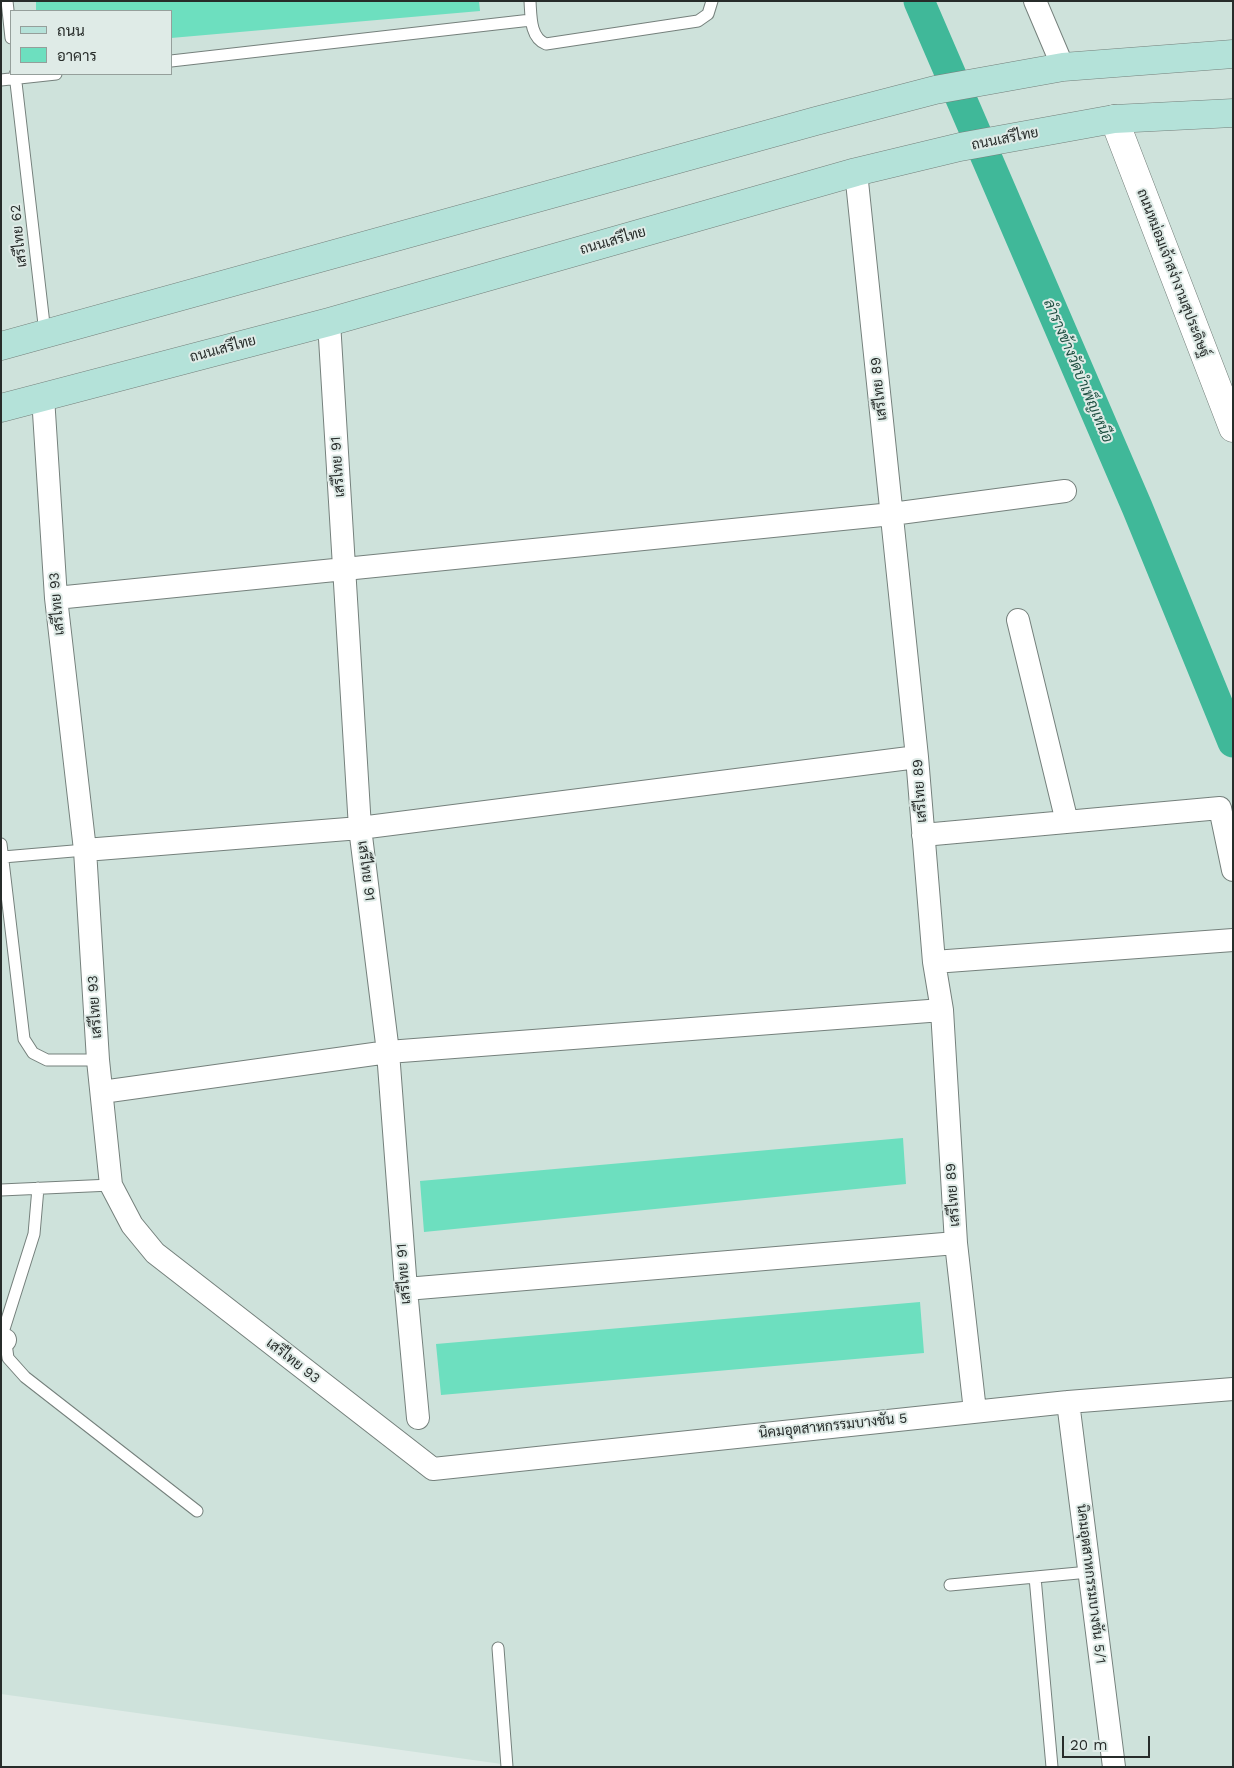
<!DOCTYPE html>
<meta charset="utf-8">
<style>
body{margin:0}
#map{position:relative;width:1234px;height:1768px;overflow:hidden;background:#dfebe7;font-family:"Work Sans",Sarabun,sans-serif}
canvas{display:block}
.frame{position:absolute;inset:0;border:2px solid #272c2a;pointer-events:none}
.legend{position:absolute;left:10px;top:10px;width:162px;height:65px;box-sizing:border-box;background:#dfebe7;border:1px solid #959f9b;margin:0;padding:6px 9px;list-style:none;font-size:15px;color:#272c2a}
.legend li{display:flex;align-items:center;gap:10px;height:25px}
.legend b{width:25px;border:1px solid #959f9b}
.scale{position:absolute;left:1062px;top:1736px;width:88px;height:22px;box-sizing:border-box;border:2px solid #272c2a;border-top:0;padding-left:6px;font-size:15px;line-height:18px;white-space:nowrap;color:#272c2a;-webkit-text-stroke:4px #dfebe7;paint-order:stroke}
</style>
<div id="map">
<canvas width="1234" height="1768"></canvas>
<div class="frame"></div>
<ul class="legend">
<li><b style="height:6px;background:#b4e2d9"></b>ถนน</li>
<li><b style="height:14px;background:#6ddfbf"></b>อาคาร</li>
</ul>
<div class="scale">20 m</div>
</div>
<script>
const ctx = document.querySelector('canvas').getContext('2d');
ctx.lineJoin = 'round';
function fill(path, color) {
  ctx.fillStyle = color;
  ctx.fill(path, 'evenodd');
}
function stroke(path, color, width, dash) {
  ctx.strokeStyle = color;
  ctx.lineWidth = width;
  ctx.lineCap = dash ? 'butt' : 'round';
  ctx.setLineDash(dash || []);
  ctx.stroke(path);
}
function label(font, color, halo, rows, align = 'center') {
  ctx.font = font + ' "Work Sans",Sarabun,sans-serif';
  ctx.lineWidth = 4;
  ctx.setLineDash([]);
  ctx.textBaseline = 'middle';
  ctx.strokeStyle = halo;
  ctx.fillStyle = color;
  for (const [text, x, y, turn = 0] of rows) {
    ctx.save();
    ctx.translate(x, y);
    ctx.rotate((+turn || 0) * Math.PI / 180);
    ctx.textAlign = isNaN(turn) ? turn : align;
    if (halo) ctx.strokeText(text, 0, 0);
    ctx.fillText(text, 0, 0);
    ctx.restore();
  }
}
fill(new Path2D(`
 M1 1H1233V1767H523L1 1694ZM11 11H171V74H11Z`), '#cee2db');
stroke(new Path2D(`
 M919 1 1137 507 1233 742`), '#40b899', 31);
fill(new Path2D(`
 M36 1H479L480 11 171 38V11H36Z
 M903 1138 906 1184 424 1232 420 1181Z
 M920 1302 924 1353 441 1395 436 1344Z`), '#6ddfbf');
const service = new Path2D(`
 M7 1 11 38
 M530 1C531 16 530 38 546 44L698 21 708 14 712 1
 M171 61 531 20
 M15 74 45 333
 M1 80 56 74
 M1 844 24 1039 33 1053 47 1060H98
 M3 857 85 850
 M38 1188 34 1234 4 1329 8 1358 25 1377 197 1511
 M1 1190 111 1185
 M1035 1577 1052 1767
 M950 1585 1089 1572
 M498 1648 507 1767`);
const minor = new Path2D(`
 M1035 1 1063 67
 M856 172 917 757 934 962 942 1010 956 1243 975 1411
 M329 322 360 828 388 1052 406 1289 418 1418
 M43 397 56 598 85 850 98 1060 111 1185 132 1225 155 1253 433 1469 1068 1402 1233 1389
 M56 598 892 514 1065 491
 M1018 620 1067 822
 M923 835 1220 808 1233 870
 M85 850 360 828 917 757
 M934 962 1233 940
 M102 1092 388 1052 942 1010
 M406 1289 956 1243
 M1 1341 5 1340
 M1068 1402 1114 1767`);
const tertiary = new Path2D(`
 M1114 119 1233 428`);
const secondary = new Path2D(`
 M1 346 816 121 935 90 1063 67 1233 54
 M1 408 329 322 856 172 960 147 1114 119 1233 113`);
stroke(service, '#75807c', 13);
stroke(minor, '#75807c', 24);
stroke(tertiary, '#75807c', 29);
stroke(secondary, '#75807c', 29);
stroke(service, '#fff', 11);
stroke(minor, '#fff', 22);
stroke(tertiary, '#fff', 28);
stroke(secondary, '#b4e2d9', 28);
label('14px', '#272c2a', '#dfebe7', [
 ["ถนนเสรีไทย",1005,139,-11],
 ["เสรีไทย 62",19,236,-96],
 ["ถนนเสรีไทย",613,241,-16],
 ["ถนนหม่อมเจ้าสง่างามสุประดิษฐ์",1173,273,69],
 ["ถนนเสรีไทย",223,349,-15],
 ["เสรีไทย 89",879,389,-96],
 ["เสรีไทย 91",338,467,-94],
 ["เสรีไทย 93",57,604,-95],
 ["เสรีไทย 89",920,791,-94],
 ["เสรีไทย 91",366,871,83],
 ["เสรีไทย 93",95,1007,-94],
 ["เสรีไทย 89",953,1195,-94],
 ["เสรีไทย 91",404,1274,-94],
 ["เสรีไทย 93",293,1361,38],
 ["นิคมอุตสาหกรรมบางชัน 5",833,1426,-6],
 ["นิคมอุตสาหกรรมบางชัน 5/1",1091,1584,83]
]);
label('italic 15px', '#1f5042', '#dfebe7', [
 ["ลำรางข้างวัดบำเพ็ญเหนือ",1078,371,67]
]);
</script>
